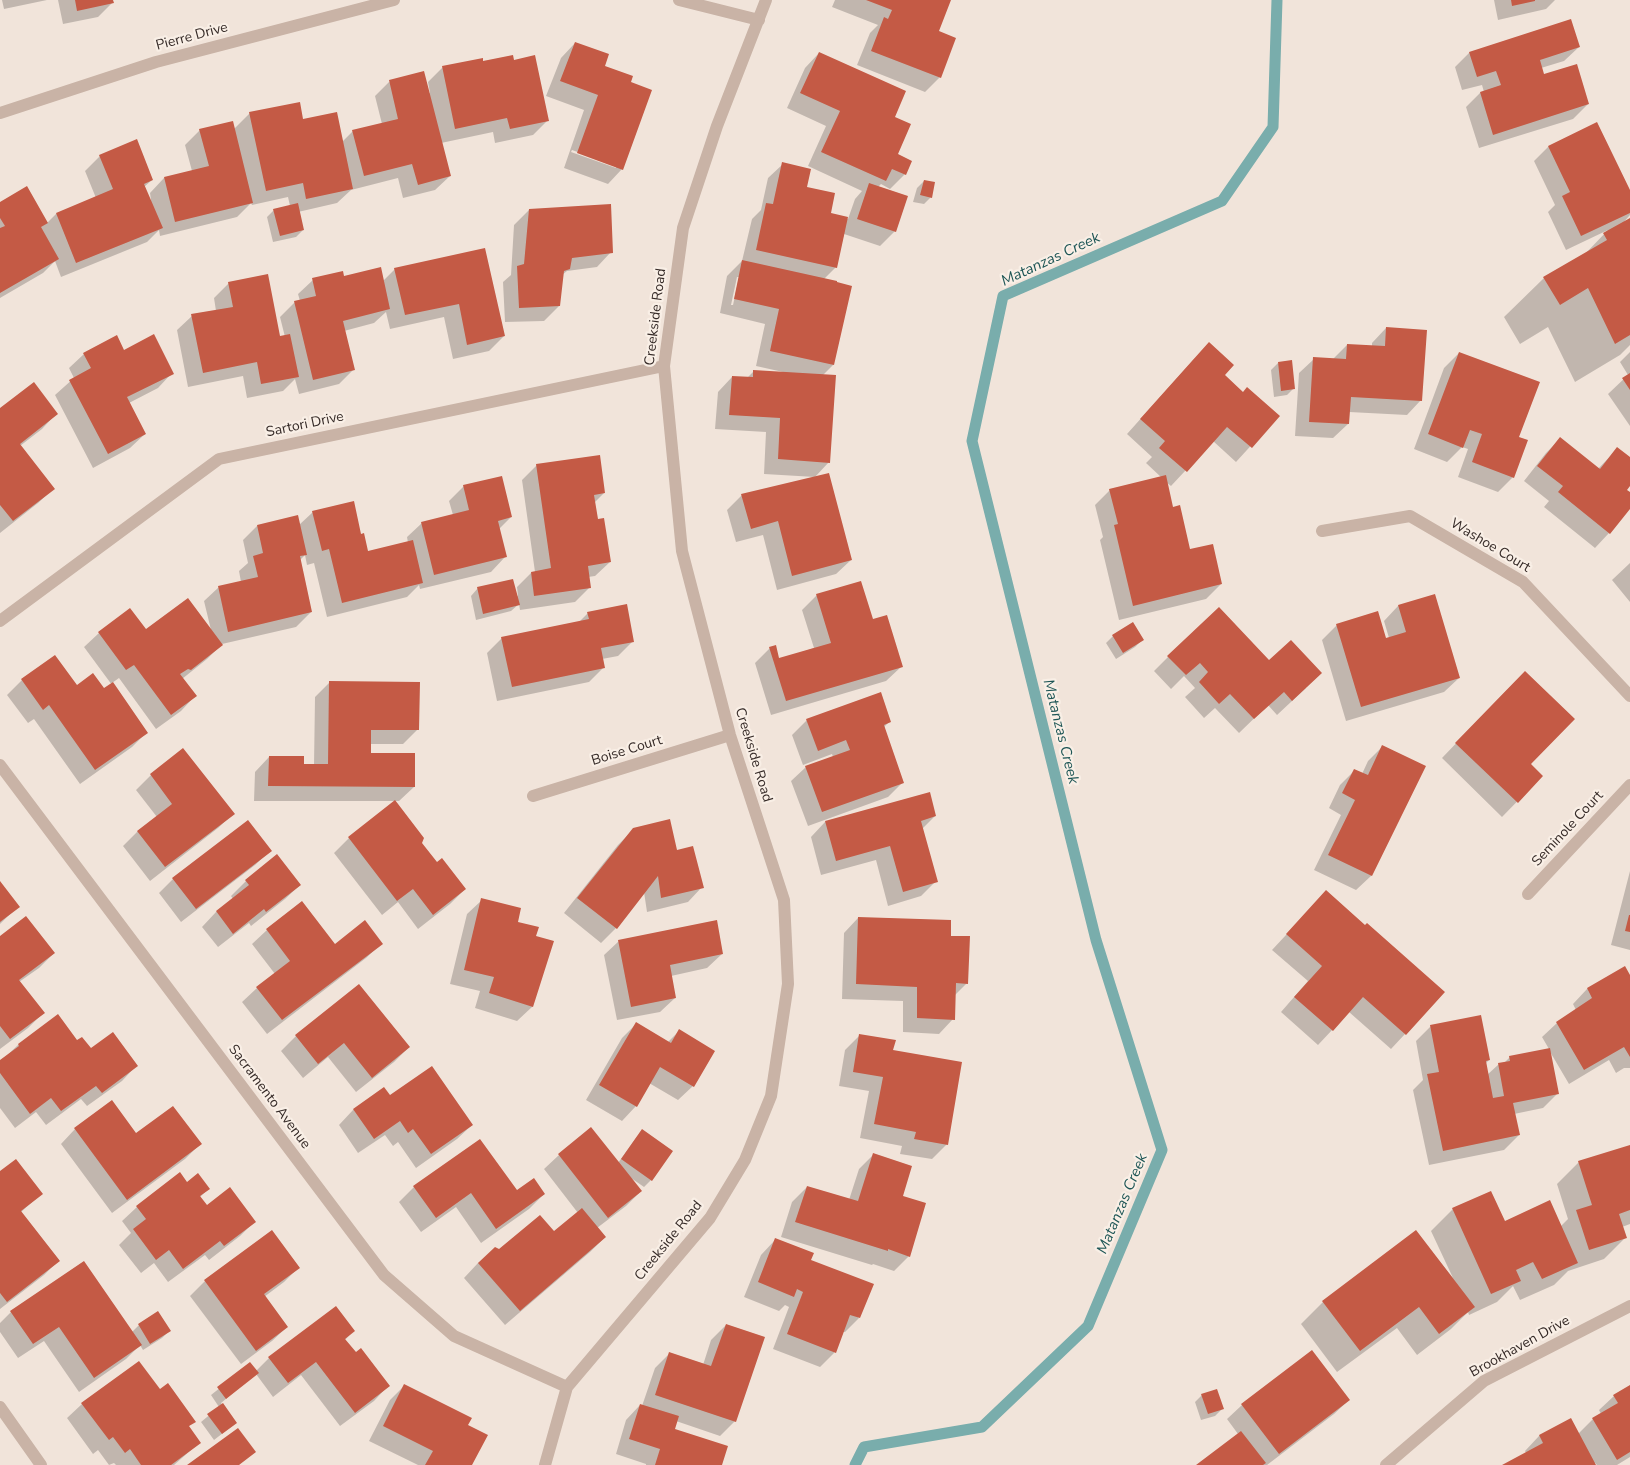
<!DOCTYPE html>
<style>
body{margin:0}
canvas{display:block;background:#f1e4da}
</style>
<canvas width="1630" height="1465"></canvas>
<script>
const ctx = document.querySelector('canvas').getContext('2d');
ctx.lineJoin = 'round';
function fill(path, color) {
  ctx.fillStyle = color;
  ctx.fill(path, 'evenodd');
}
function stroke(path, color, width, dash) {
  ctx.strokeStyle = color;
  ctx.lineWidth = width;
  ctx.lineCap = dash ? 'butt' : 'round';
  ctx.setLineDash(dash || []);
  ctx.stroke(path);
}
function label(font, color, halo, rows, align = 'center') {
  ctx.font = font + ' "Nunito Sans",sans-serif';
  ctx.lineWidth = 4.5;
  ctx.setLineDash([]);
  ctx.textBaseline = 'middle';
  ctx.strokeStyle = halo;
  ctx.fillStyle = color;
  for (const [text, x, y, turn = 0] of rows) {
    ctx.save();
    ctx.translate(x, y);
    ctx.rotate((+turn || 0) * Math.PI / 180);
    ctx.textAlign = isNaN(turn) ? turn : align;
    if (halo) ctx.strokeText(text, 0, 0);
    ctx.fillText(text, 0, 0);
    ctx.restore();
  }
}
fill(new Path2D(`
 M2 0H47L4 9Z
 M58 0H112V3L98 17 63 24Z
 M835 0H949L937 32 940 77 925 92 857 65 870 33 878 25 832 7Z
 M1494 0H1555L1546 9 1498 20Z
 M1571 21 1579 47 1564 61 1541 68 1544 76 1588 104 1573 119 1479 148 1466 107 1480 93 1484 92 1482 85 1462 90 1455 67 1469 53Z
 M575 43 604 67 629 83 622 169 608 184 564 168 584 110 546 96 561 58ZM572 150 616 166V168L571 152Z
 M819 53 893 117 896 155 905 174 890 189 881 184 878 187 895 231 880 246 844 234 836 267 824 279 833 365 822 376 829 462 815 477 764 474 766 432 715 429 718 392 732 377 747 378 753 372 783 373V372L756 366 765 324 720 313 727 276 742 261 752 219 761 210 768 178 783 164 829 214 848 219 855 199 862 191 808 166 826 126 787 108 805 68ZM737 277H739L733 305H731Z
 M482 63 547 121 533 135 495 143 493 132 441 143 450 176 435 190 403 198 398 178 351 190 337 203 298 212 303 230 296 237 273 242 267 217 274 210 290 206 288 197 252 205 251 203 237 217 160 236 159 230 147 242 61 277 55 261 43 273 0 298V203L47 223 56 214 96 198 85 171 100 156 152 180 144 187 150 200H151L150 193 164 178 192 171 185 145 200 130 234 129 250 113 302 120 342 142 353 131 382 124 375 96 389 82 428 94 430 93 428 82 443 67Z
 M1597 123 1630 193V215L1623 223 1630 219V345L1620 355 1575 382 1548 327 1520 344 1504 317 1544 278 1584 255 1608 230 1566 250 1548 212 1555 205 1534 161 1548 147Z
 M924 181 931 197 924 204 913 202 917 188Z
 M529 210 611 252 597 267 567 271 562 275 559 306 544 321 505 322 503 282 511 275 514 225Z
 M484 249 504 336 489 351 453 359 444 317 390 329 386 312 374 323 344 331 354 369 339 384 299 394 295 379 283 391 247 398 243 376 188 387 177 330 192 316 216 311 214 298 229 283 279 338 285 337 280 317 295 302 300 301 298 294 313 280 343 278 383 281 395 269Z
 M1386 328 1421 400 1407 415 1349 412 1348 424 1333 438 1295 436 1299 373 1314 359 1332 360 1347 345 1372 347V343Z
 M124 352 172 373 158 388 129 403 145 434 130 448 93 468 55 395 74 378 69 368 84 354Z
 M1630 352V426L1608 394 1628 375 1620 362Z
 M1459 353 1518 438 1513 477 1498 492 1458 477 1468 449 1462 447 1447 462 1414 449 1444 368Z
 M1195 358 1223 376 1243 394 1278 416 1236 462 1213 441 1171 486 1166 482 1172 508 1189 550 1221 584 1206 599 1119 620 1100 540 1103 537 1095 505 1110 490 1162 478 1146 463 1152 457 1127 434Z
 M1278 363 1294 388 1287 395 1274 397 1271 370Z
 M0 409 56 414 42 429 20 446 53 489 38 503 0 533Z
 M1560 439 1598 469 1617 449 1630 459V484L1625 490 1630 493V507L1609 533 1595 548 1544 507 1549 501 1524 481 1546 453Z
 M537 465 604 493 594 503 597 521 610 562 595 576 588 577 589 588 575 602 520 610 519 604 511 611 476 620 471 596 478 588 518 596 517 587 531 573 535 572 522 480Z
 M464 486 511 517 499 529 505 557 491 572 420 589 419 585 407 597 327 617 314 563 307 565 305 555 300 560 311 612 296 627 222 644 207 659 182 679 195 696 181 711 156 729 119 678 112 683 146 733 132 747 80 784 34 719 28 723 7 695 22 680 104 690 112 685 84 647 99 633 211 630 204 601 219 587 241 582 239 571 248 563 243 540 257 526 299 525 313 512 360 536 367 553 408 543 407 537 422 523 453 515 449 501Z
 M742 495 851 560 836 574 777 590 763 535 736 542 727 510Z
 M1630 563V602L1612 580Z
 M817 595 872 621 901 667 886 681 771 715 755 663 770 648 778 660 814 648 802 610Z
 M1435 596 1459 678 1444 692 1346 721 1322 640 1337 625 1385 639 1389 638 1384 621 1398 606Z
 M588 613 633 641 618 656 602 659 603 668 589 682 497 701 487 653 502 638 579 622Z
 M1113 636 1142 640 1135 647 1116 659 1106 643Z
 M1168 657 1269 662 1306 688 1277 715 1268 705 1239 733 1215 708 1204 718 1185 697 1195 688 1184 676 1171 689 1154 671Z
 M329 683 418 729 403 744H370V754L414 787 399 801H254L255 772 269 757 303 765H314L315 697Z
 M1510 687 1530 764 1542 776 1502 817 1442 758Z
 M807 720 890 721 883 728 903 782 888 797 808 826 791 781 806 767 833 757 832 754 803 765 792 735Z
 M1383 746 1424 766 1371 876 1356 890 1314 870 1341 815 1329 808 1340 785 1355 770 1362 774 1368 761Z
 M183 750 233 814 218 828 150 881 123 846 137 832 157 817 136 790 151 775Z
 M394 802 421 843 437 864 465 889 450 904 418 929 398 902 382 915 334 853 349 838Z
 M935 816 922 829 936 881 921 896 888 906 876 860 821 875 811 837 825 822Z
 M633 830 676 851 702 887 688 902 647 912 644 892 616 928 601 943 564 913 618 845Z
 M270 851 255 865 181 922 159 893 173 879Z
 M277 856 300 885 285 899 251 926 249 923 218 947 202 927 216 912 233 899 231 896 246 881Z
 M1630 871V950L1611 945Z
 M0 883 18 906 0 924Z
 M1326 892 1405 1034 1391 1049 1349 1012 1318 1045 1281 1012 1308 981 1272 950Z
 M482 900 535 937 553 942 532 1007 517 1021 475 1008 480 991 450 984 467 914Z
 M858 918 950 937 967 983 954 996 953 1019 939 1034 903 1032V1001L842 999 844 933Z
 M267 930 334 946 381 944 366 958 267 1034 242 1002 257 988 275 974 252 944Z
 M0 937 54 953 39 968 19 982 43 1013 28 1028 0 1049Z
 M619 941 722 954 707 968 671 976 675 998 660 1012 617 1020 604 955Z
 M1624 968 1630 978V1068H1624L1616 1073 1609 1060 1569 1084 1549 1050 1557 1094 1543 1108 1514 1114 1519 1135 1504 1150 1429 1165 1413 1090 1423 1080 1416 1041 1431 1026 1489 1060 1485 1064 1487 1075 1499 1064 1504 1063 1510 1057 1549 1049 1542 1037 1557 1023 1576 1010 1573 1004 1587 989Z
 M359 985 409 1047 394 1062 356 1092 328 1057 303 1078 281 1051 296 1036Z
 M636 1024 668 1042 679 1031 693 1086 678 1100 649 1083 636 1106 622 1121 586 1100 622 1038Z
 M860 1035 892 1051 947 1144 932 1159 900 1154 902 1146 860 1138 869 1091 839 1086 845 1050Z
 M76 1042 90 1050 136 1066 122 1081 87 1106 81 1099 46 1125 36 1112 15 1128 0 1108V1062L18 1045Z
 M384 1089 389 1097 472 1125 457 1139 416 1168 398 1142 393 1146 385 1135 358 1153 339 1125 353 1110Z
 M75 1129 136 1135 200 1144 185 1159 112 1213 61 1144Z
 M643 1131 651 1180 644 1187 631 1178 641 1191 626 1206 597 1228 605 1237 590 1252 505 1325 464 1278 478 1263 500 1250 554 1233 578 1213 544 1169 559 1155 618 1163 636 1138Z
 M480 1141 517 1192 544 1194 529 1209 481 1243 456 1207 421 1232 399 1202 414 1187Z
 M1630 1146V1224L1622 1227 1626 1237 1604 1259 1568 1271 1554 1285 1520 1300 1513 1286 1497 1302 1469 1315 1468 1312 1451 1329 1417 1355 1397 1328 1337 1372 1301 1324 1323 1302 1416 1232 1453 1278 1431 1231 1453 1209 1504 1223 1560 1227 1568 1219 1557 1184 1579 1162Z
 M874 1154 901 1196 909 1256 894 1271 873 1264 872 1265 781 1237 792 1202 807 1187 849 1200 859 1169Z
 M0 1172 41 1194 21 1212 59 1260 44 1275 0 1309Z
 M186 1183 208 1189 199 1198 206 1207 254 1222 240 1236 209 1260 205 1255 168 1282 154 1263 141 1273 119 1245 131 1233 122 1221 137 1207Z
 M272 1232 299 1267 284 1282 264 1297 287 1327 272 1341 241 1364 190 1296 205 1281Z
 M775 1240 809 1261 859 1318 845 1332H843L834 1353 820 1367 773 1349 789 1307 785 1305 779 1311 744 1297 761 1255Z
 M83 1262 132 1332 139 1325 158 1313 169 1331 162 1338 143 1350 140 1345 126 1359 79 1392 44 1341 18 1358 0 1332V1323L11 1312Z
 M726 1325 735 1421 720 1436 676 1421 674 1430 721 1465H646V1464L616 1454 626 1420 640 1405 642 1406 655 1368 670 1353 703 1365 711 1340Z
 M353 1331 345 1340 355 1354 388 1386 374 1401 340 1426 301 1375 273 1397 256 1374 221 1403 236 1423 214 1440 201 1422 219 1407 211 1395 250 1364 256 1371 269 1358Z
 M405 1385 470 1465H418L369 1441 390 1400Z
 M1630 1386V1457L1617 1465H1597L1595 1463 1594 1465H1505L1526 1453 1525 1451 1539 1436 1570 1420 1578 1434 1593 1419 1601 1414 1599 1410 1614 1396Z
 M160 1391 194 1421 188 1427 199 1443 174 1465H116L114 1463 109 1465 98 1450 93 1454 67 1418 82 1404Z
 M1202 1395 1222 1409 1215 1416 1201 1420 1195 1402Z
 M1349 1400 1334 1414 1267 1465H1198L1238 1434 1227 1419 1242 1405Z`), '#0003');
stroke(new Path2D(`
 M855 1465 864 1447 982 1427 1088 1326 1162 1150 1096 940 972 441 1003 296 1222 201 1273 127 1277 0`), '#79adac', 11);
fill(new Path2D(`
 M75 0H113L114 3 77 11Z
 M866 0H951L939 31 956 38 941 78 871 51 884 17 888 19 892 10Z
 M1511 0H1535V1L1512 6Z
 M1571 19 1580 47 1540 60 1544 74 1577 64 1589 104 1493 135 1480 92 1501 85 1496 71 1477 77 1469 52Z
 M575 42 609 54 605 66 633 76 631 82 652 90 623 170 577 153 598 95 560 81Z
 M819 52 906 91 895 117 911 124 898 154 912 161 906 175 892 169 886 181 821 152 840 111 800 93Z
 M513 55 514 60 535 55 549 121 510 129 507 118 455 129 442 66 483 58V61Z
 M424 71 451 176 418 185 412 164 364 176 352 130 398 119 389 80Z
 M300 102 303 119 337 112 353 189 306 199 303 183 266 191 249 112Z
 M233 121 253 203 175 222 164 177 209 166 199 129Z
 M1597 122 1630 190V213L1581 236 1562 196 1570 192 1548 146Z
 M137 139 153 180 144 184 163 228 76 263 56 213 113 189 99 155Z
 M782 162 811 169 807 187 835 193 831 213 848 217 837 268 756 250 766 203 773 204Z
 M924 180 935 182 932 198 920 195Z
 M869 183 908 196 896 232 857 219Z
 M27 186 48 223 41 227 59 259 0 293V228L5 226 0 218V202Z
 M298 203 304 230 280 236 273 209Z
 M611 204 613 253 572 258 570 269 564 271 560 306 519 308 517 266 524 264 529 209Z
 M1630 218V335L1615 344 1588 288 1560 305 1543 277 1607 240 1603 233Z
 M485 248 505 336 467 345 459 304 405 315 394 268Z
 M742 260 837 281V282L852 286 834 365 770 351 779 309 734 299Z
 M381 267 390 309 343 321 355 370 313 380 294 301 316 296 312 278 343 271 344 276Z
 M268 274 280 336 290 334 299 377 261 384 257 362 203 373 191 314 233 307 228 282Z
 M1386 327 1427 330 1422 401 1351 397 1349 424 1309 422 1313 357 1346 359 1347 344 1385 346Z
 M154 334 174 374 127 397 146 434 108 454 69 380 91 368 83 353 117 335 124 350Z
 M1209 342 1234 365 1225 375 1243 392 1247 387 1280 416 1252 448 1227 427 1187 472 1159 448 1165 441 1140 419Z
 M1459 352 1540 382 1519 437 1528 440 1514 478 1472 462 1482 434 1470 430 1463 448 1428 434Z
 M1292 360 1295 389 1281 391 1278 362Z
 M753 370 836 375 830 463 778 459 780 418 729 415 732 376 753 377Z
 M1630 373V390L1622 378Z
 M34 382 58 414 20 444 55 489 13 521 0 505V408Z
 M1560 437 1600 469 1617 447 1630 457V486L1627 490 1630 492V509L1610 534 1558 492 1563 486 1537 466Z
 M600 455 605 493 594 495 598 519 604 518 611 562 588 566 591 588 534 596 531 572 551 568 536 464Z
 M829 473 852 560 792 576 778 521 751 529 741 494Z
 M1166 475 1173 507 1180 505 1190 549 1213 544 1222 584 1133 606 1114 525 1118 524 1109 489Z
 M502 476 512 517 498 521 507 557 434 575 421 522 469 510 463 485Z
 M354 501 361 534 364 533 368 551 413 540 423 583 342 603 329 549 322 551 312 511Z
 M298 515 307 555 300 556 312 612 228 632 218 586 258 577 253 556 263 553 257 525Z
 M513 579 520 605 483 614 477 587Z
 M861 581 873 619 887 615 903 667 786 701 769 647 776 645 779 658 831 643 816 594Z
 M1435 594 1460 678 1361 707 1336 624 1378 611 1386 638 1406 632 1398 605Z
 M188 598 223 645 191 670 188 669 180 674 197 696 171 715 134 665 126 670 98 632 130 608 146 629Z
 M627 604 634 642 601 648 605 668 512 687 501 637 589 619 587 612Z
 M1219 607 1269 660 1291 640 1322 673 1292 701 1284 692 1254 719 1230 694 1219 704 1199 682 1208 672 1200 663 1186 675 1167 656Z
 M1133 622 1144 640 1123 653 1112 635Z
 M55 655 77 685 93 673 104 688 113 682 148 733 95 770 49 705 43 710 21 679Z
 M1525 671 1575 719 1531 764 1543 776 1518 803 1455 743Z
 M329 681 420 682 419 730H371V753H415V787L268 786 269 756H304V764H328Z
 M881 692 891 722 884 725 904 783 822 812 805 766 850 750 846 740 818 751 806 719Z
 M1382 745 1426 766 1372 876 1328 855 1355 800 1342 793 1354 769 1368 775Z
 M183 748 235 814 165 867 137 831 172 804 150 774Z
 M930 792 936 816 921 821 938 882 903 892 890 846 836 861 825 821Z
 M395 800 424 838 422 843 437 862 442 858 466 889 433 915 413 889 397 901 348 837Z
 M670 819 677 850 693 846 704 888 661 898 658 876 617 929 577 898 633 828Z
 M248 820 272 851 196 909 172 878Z
 M277 854 301 885 266 912 264 909 233 934 216 911 249 885 245 880Z
 M0 881 20 907 0 922Z
 M1326 890 1365 925 1367 923 1445 992 1406 1035 1363 997 1333 1031 1294 997 1322 966 1286 934Z
 M481 898 521 908 518 922 539 927 536 936 554 941 533 1007 489 993 494 977 464 970Z
 M302 901 335 944 365 920 383 944 282 1020 256 987 290 961 266 929Z
 M1629 915H1630V932L1625 931Z
 M26 916 55 953 19 980 45 1013 10 1039 0 1026V936Z
 M858 917 951 920V936H970L968 984 956 983 955 1020 917 1018V987L856 984Z
 M717 920 723 954 670 965 676 998 631 1007 618 940Z
 M1625 966 1630 975V1057L1624 1047 1584 1070 1556 1022 1592 998 1587 988Z
 M359 984 410 1047 372 1078 344 1043 318 1064 295 1035Z
 M58 1014 77 1040 82 1037 91 1048 113 1032 138 1066 102 1093 96 1086 61 1111 51 1098 30 1114 0 1073V1060L19 1046 18 1044Z
 M1481 1015 1490 1060 1486 1061 1493 1098 1504 1096 1498 1063 1510 1061 1509 1056 1550 1048 1559 1094 1513 1103 1520 1135 1443 1151 1427 1074 1439 1072 1430 1025Z
 M636 1022 671 1043 679 1029 715 1051 694 1087 660 1067 637 1107 599 1085Z
 M859 1034 896 1040 893 1050 962 1062 948 1145 914 1139 916 1132 874 1124 883 1077 853 1072Z
 M432 1066 473 1125 431 1154 413 1129 408 1133 400 1121 374 1139 353 1109 384 1087 390 1095Z
 M112 1100 136 1133 173 1106 202 1144 127 1200 74 1128Z
 M591 1127 642 1191 608 1218 558 1154Z
 M642 1129 673 1151 652 1181 621 1159Z
 M480 1139 517 1190 534 1178 545 1194 496 1229 471 1193 436 1218 413 1186Z
 M1630 1145V1210L1619 1214 1627 1238 1589 1250 1576 1210 1592 1205 1578 1161Z
 M873 1153 912 1166 903 1196 926 1203 910 1257 888 1249V1251L795 1222 807 1186 858 1201Z
 M16 1159 43 1194 21 1211 60 1261 7 1302 0 1293V1171Z
 M180 1172 187 1182 198 1173 210 1189 200 1196 207 1205 230 1187 256 1222 224 1246 220 1241 183 1269 169 1250 156 1260 133 1229 146 1219 136 1206Z
 M1491 1191 1505 1221 1550 1200 1578 1263 1542 1279 1533 1262 1516 1270 1521 1281 1491 1294 1452 1208Z
 M582 1208 606 1237 520 1311 478 1263 495 1247 499 1249 540 1215 554 1231Z
 M272 1230 300 1268 264 1294 288 1327 256 1351 204 1280Z
 M1416 1230 1475 1307 1439 1334 1419 1307 1360 1351 1322 1301Z
 M775 1238 814 1253 811 1260 874 1284 860 1318 850 1315 836 1353 787 1334 803 1292 797 1289 794 1297 758 1282Z
 M84 1261 142 1345 94 1378 59 1327 33 1344 10 1311Z
 M336 1306 355 1331 345 1339 356 1352 361 1348 390 1386 355 1413 316 1362 288 1383 268 1357Z
 M158 1311 171 1331 150 1344 138 1324Z
 M726 1324 765 1337 736 1422 655 1395 669 1352 711 1366Z
 M1312 1350 1350 1400 1279 1454 1241 1404Z
 M139 1361 160 1389 168 1383 196 1422 189 1426 201 1443 171 1465H141L130 1449 125 1453 113 1437 109 1440 81 1403Z
 M250 1362 259 1373 226 1399 217 1387Z
 M404 1384 472 1418 468 1425 488 1435 472 1465H425L433 1451 383 1426Z
 M1630 1385V1452L1617 1460 1592 1418 1618 1403 1613 1395Z
 M1217 1389 1224 1409 1208 1414 1201 1394Z
 M223 1403 237 1423 222 1434 207 1414Z
 M640 1404 679 1416 675 1429 728 1446 722 1465H655L660 1449 629 1439Z
 M1571 1418 1596 1465H1502L1543 1443 1539 1435Z
 M238 1428 256 1452 239 1465H187Z
 M1241 1431 1266 1463 1263 1465H1196Z`), '#c45a45');
stroke(new Path2D(`
 M679 0 759 20
 M0 113 156 62 394 0
 M1322 531 1410 516 1523 582 1630 696
 M0 621 219 459 664 366
 M0 765 384 1275 454 1336 567 1387
 M533 796 730 735
 M1528 894 1630 785
 M0 1407 41 1465
 M545 1465 567 1387 710 1218 745 1160 771 1096 788 984 784 900 730 735 682 551 664 366 683 228 717 126 766 0
 M1386 1465 1484 1381 1630 1306`), '#c9b3a6', 12);
label('14px', '#352a27', '#f9efe6', [
 ["Pierre Drive",192,37,-15],
 ["Creekside Road",656,317,-83],
 ["Sartori Drive",305,425,-12],
 ["Washoe Court",1490,546,31],
 ["Boise Court",627,751,-17],
 ["Creekside Road",753,755,73],
 ["Seminole Court",1568,829,-47],
 ["Sacramento Avenue",269,1097,53],
 ["Creekside Road",669,1241,-51],
 ["Brookhaven Drive",1520,1347,-29]
]);
label('italic 15px', '#1d5555', '#f9efe6', [
 ["Matanzas Creek",1051,260,-25],
 ["Matanzas Creek",1060,732,76],
 ["Matanzas Creek",1123,1204,-67]
]);
</script>
